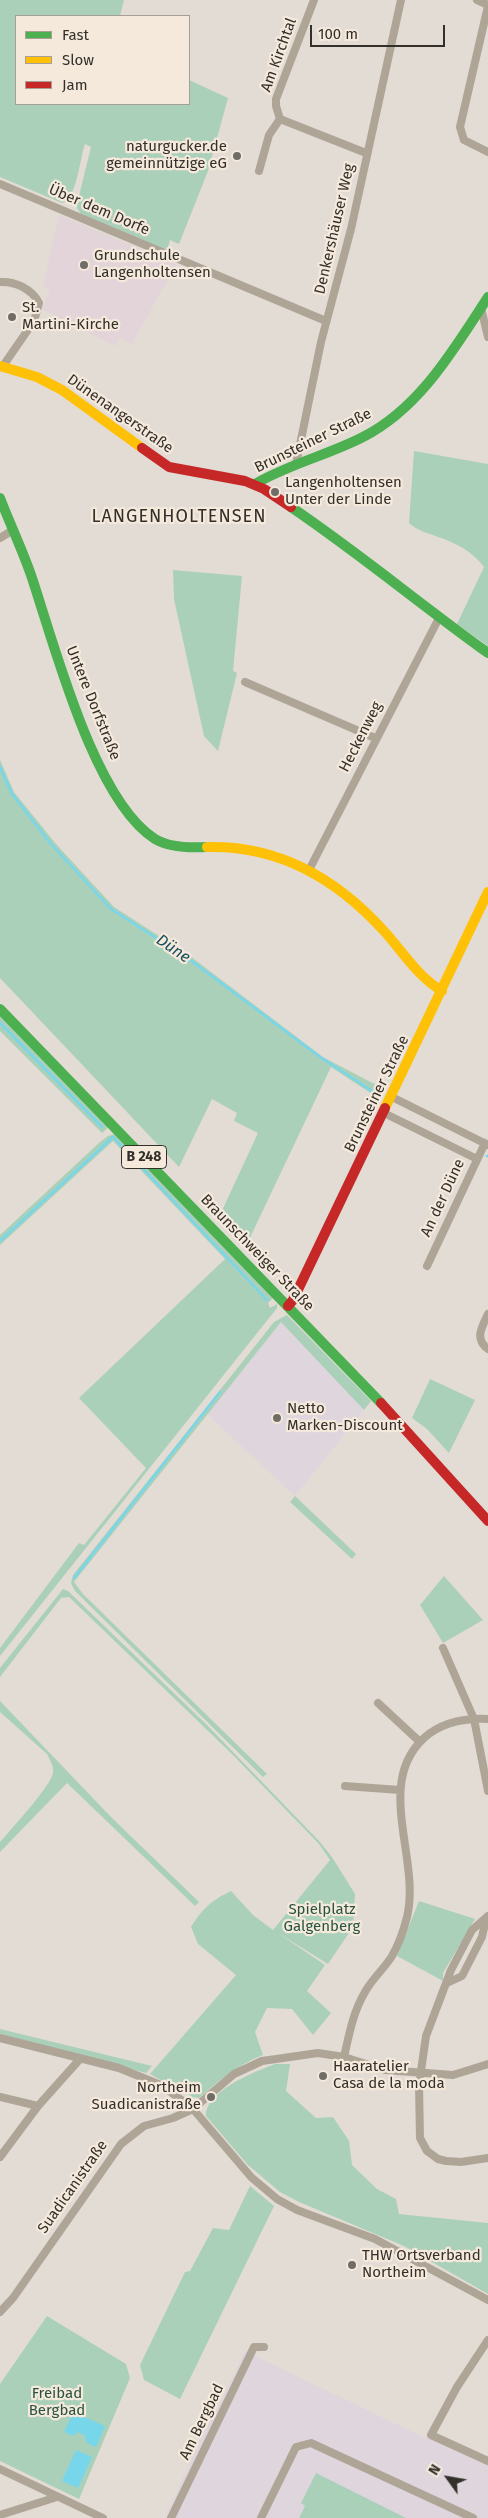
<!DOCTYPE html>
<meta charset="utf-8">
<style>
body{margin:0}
#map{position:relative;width:488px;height:2518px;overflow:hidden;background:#e2dcd5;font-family:"Fira Sans",sans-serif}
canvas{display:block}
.legend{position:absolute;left:15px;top:15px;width:175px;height:90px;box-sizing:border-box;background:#f5e9dc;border:1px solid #a79f95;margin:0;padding:6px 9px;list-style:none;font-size:15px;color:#332f2a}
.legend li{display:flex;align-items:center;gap:10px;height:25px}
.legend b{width:25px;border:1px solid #a79f95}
.north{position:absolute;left:423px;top:2453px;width:50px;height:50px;-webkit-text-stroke:4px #f5e9dc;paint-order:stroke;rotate:302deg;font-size:14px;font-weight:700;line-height:20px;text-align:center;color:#332f2a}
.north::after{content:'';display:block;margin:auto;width:18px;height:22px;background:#332f2a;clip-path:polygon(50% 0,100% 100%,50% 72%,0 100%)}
.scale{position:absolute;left:310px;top:25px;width:135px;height:22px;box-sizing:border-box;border:2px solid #332f2a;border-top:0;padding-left:6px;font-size:15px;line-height:18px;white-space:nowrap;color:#332f2a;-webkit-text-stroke:4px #f5e9dc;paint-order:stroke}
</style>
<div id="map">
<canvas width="488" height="2518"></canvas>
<ul class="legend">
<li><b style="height:6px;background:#4caf50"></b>Fast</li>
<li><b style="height:6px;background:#ffc107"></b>Slow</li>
<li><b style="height:6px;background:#c62828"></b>Jam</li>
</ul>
<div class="north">N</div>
<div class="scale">100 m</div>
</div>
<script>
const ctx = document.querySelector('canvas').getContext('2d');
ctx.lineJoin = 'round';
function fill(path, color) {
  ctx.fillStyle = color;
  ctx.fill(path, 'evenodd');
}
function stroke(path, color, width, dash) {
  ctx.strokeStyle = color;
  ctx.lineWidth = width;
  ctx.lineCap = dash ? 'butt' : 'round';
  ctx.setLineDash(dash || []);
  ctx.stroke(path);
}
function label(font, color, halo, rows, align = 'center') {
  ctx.font = font + ' "Fira Sans",sans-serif';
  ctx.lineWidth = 4.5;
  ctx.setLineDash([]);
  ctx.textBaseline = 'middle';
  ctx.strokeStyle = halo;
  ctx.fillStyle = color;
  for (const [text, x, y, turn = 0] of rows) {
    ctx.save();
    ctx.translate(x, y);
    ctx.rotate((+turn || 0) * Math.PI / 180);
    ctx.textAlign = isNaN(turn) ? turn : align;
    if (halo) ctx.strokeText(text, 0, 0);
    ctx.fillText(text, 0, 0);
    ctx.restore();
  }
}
fill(new Path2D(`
 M282 1321 364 1410 295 1496 207 1414Z
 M245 2351 425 2438 431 2435 488 2461V2518H165L205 2429 214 2416Z`), '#dfd5dc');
fill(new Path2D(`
 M59 215 176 264 132 344 120 338 115 346 42 309 50 289 43 287Z`), '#e2d4d9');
fill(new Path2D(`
 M0 0H124L120 16H16V104H189V80L228 98 208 171 179 244 170 240 167 250 81 214 77 208V204L91 147 85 144C80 157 77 199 62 203L0 177Z
 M414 451 488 464V646L457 624 484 567C472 551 456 543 438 537 426 532 419 532 409 523Z
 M173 570 242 576 233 671 237 673 218 751 204 736 174 599Z
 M0 760 14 792 56 844 114 907 190 956 323 1057 382 1088 381 1100 331 1067 246 1246 219 1217 258 1133 234 1121 237 1113 212 1099 179 1167 0 978Z
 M0 1015 109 1127 102 1133 0 1031Z
 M114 1134 273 1298 268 1303 270 1308 277 1304V1308L0 1656V1648L79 1543 84 1545 146 1468 79 1398 225 1259 113 1141 0 1245V1235L100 1142 108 1136Z
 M287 1315 371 1401 364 1410 281 1322 74 1582 83 1594 267 1774 263 1777 75 1591 71 1583 73 1575 274 1322Z
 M430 1379 475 1400 449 1453 427 1429 412 1418Z
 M295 1496 356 1554 352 1559 290 1502Z
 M444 1576 483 1620 443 1643 420 1605Z
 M63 1589 68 1591 207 1725 320 1842 332 1857 355 1894 353 1927 328 1964 278 1933 325 1965 307 1991 331 2013 313 2035 292 2009 267 2008 255 2032 263 2055C237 2065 220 2080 199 2098L192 2097 180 2087H173L150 2074 236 1975 198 1944 191 1927C202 1909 212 1900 231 1891L253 1915 273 1930 330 1860 319 1844 231 1753 69 1597 61 1598 0 1677V1668Z
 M0 1701 112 1818 199 1902 195 1906 67 1783 0 1852V1842C11 1829 50 1787 53 1773 54 1766 50 1760 47 1754L0 1712Z
 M419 1901 475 1919 443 1973V1981L397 1956Z
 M0 2029 152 2066 146 2073 0 2034Z
 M275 2064H290L286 2091 316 2118 333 2117 349 2141 352 2165 377 2189 396 2199 399 2214 488 2223V2294L404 2246 299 2202 280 2192 248 2165 206 2116C205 2091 256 2071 275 2064Z
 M250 2186 274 2206 180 2399 144 2380 140 2365 185 2272 190 2271 213 2228 229 2230Z
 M47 2316 126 2364 130 2378 79 2499 0 2461V2384Z
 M316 2473 406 2518H299L305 2506 301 2503Z`), '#abd0ba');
fill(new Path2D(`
 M73 2412 105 2426 96 2447 87 2443 84 2435 77 2432 74 2436 64 2432Z
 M76 2450 92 2457 78 2488 62 2481Z`), '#78d6ea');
stroke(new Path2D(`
 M0 767 12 794 51 844 111 909 189 959 320 1057 381 1097
 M0 1023 102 1127
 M487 1156H488
 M0 1241 113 1137 267 1300
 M74 1578 220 1392`), '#78d6ea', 2.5);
stroke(new Path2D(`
 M477 0 488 5
 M488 6 460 127 464 140 488 152
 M280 119 366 153
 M259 171 269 135 280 119 276 106V99L314 0
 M0 184 326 321
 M0 282C15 281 32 289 39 303L34 321 3 366
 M481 308 488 337
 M296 464 321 342 351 229 401 0
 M0 538 13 530
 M245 682 375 738
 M309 870 439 618
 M392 1097 488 1145
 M384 1113 477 1159
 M427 1266 485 1143
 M488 1314C482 1327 474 1339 488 1349
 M443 1648 474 1719 488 1791
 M378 1703 420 1742
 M345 1786 400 1790
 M488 1916 472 1930 451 1970 426 2036 419 2085 420 2138 427 2151 438 2159 446 2161 461 2162 488 2158
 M447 1983 462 1976 482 1937 486 1919
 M0 2038 119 2068 163 2086 193 2109 251 2177 277 2199 297 2210 375 2239 488 2300
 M344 2057C349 2035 353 2012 365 1992 372 1979 384 1969 392 1956 399 1944 404 1929 407 1917 421 1859 374 1784 424 1738 442 1722 465 1718 488 1719
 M0 2097 38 2106
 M0 2157 38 2106 80 2059
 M0 2312 13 2298 121 2144 144 2126 173 2118 193 2109 234 2074 262 2061 318 2053 344 2057 385 2070 453 2075 488 2064
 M488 2340 457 2387 431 2435 488 2461
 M0 2469 103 2518
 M0 2515 57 2497
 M171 2518 254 2347H264
 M261 2518 296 2447 311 2443 473 2518`), '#afa597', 8);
stroke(new Path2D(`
 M255 484C289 464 328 455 363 437 420 408 454 349 488 297
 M0 498C10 524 22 549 31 575 54 643 94 801 155 839 170 848 190 848 207 847
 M291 507C359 553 421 605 488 653
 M0 1009 381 1403`), '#4caf50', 10);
stroke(new Path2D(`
 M0 366 37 377 62 390 142 448
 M207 847C278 845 337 879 384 931 403 952 417 976 442 991
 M385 1108 488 892`), '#ffc107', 10);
stroke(new Path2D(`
 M142 448 169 467 245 481 264 489 291 507
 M288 1306 293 1300 385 1108
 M381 1403 488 1521`), '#c62828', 10);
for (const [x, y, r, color] of [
 [237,156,5,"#706c66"],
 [84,265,5,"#706c66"],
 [12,317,5,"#706c66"],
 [275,492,5,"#706c66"],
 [277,1418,5,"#706c66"],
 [323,2076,5,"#706c66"],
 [211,2097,5,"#706c66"],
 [352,2265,5,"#706c66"]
]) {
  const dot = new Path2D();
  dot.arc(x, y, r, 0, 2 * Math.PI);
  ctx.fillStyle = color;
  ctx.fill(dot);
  stroke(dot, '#f5e9dc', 2);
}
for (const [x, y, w] of [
 [144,1157,45]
]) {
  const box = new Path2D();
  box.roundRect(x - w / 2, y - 11.5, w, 23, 4);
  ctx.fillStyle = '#f5e9dc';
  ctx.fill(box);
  stroke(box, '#332f2a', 1);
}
label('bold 14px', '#332f2a', null, [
 ["B 248",144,1157]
]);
label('15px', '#332f2a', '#f5e9dc', [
 ["Am Kirchtal",279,55,-70],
 ["Über dem Dorfe",99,210,23],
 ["Denkershäuser Weg",335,229,-77],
 ["Dünenangerstraße",120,414,35],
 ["Brunsteiner Straße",313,441,-26],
 ["Untere Dorfstraße",93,703,68],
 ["Heckenweg",361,737,-63],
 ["Brunsteiner Straße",377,1094,-64],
 ["An der Düne",443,1198,-65],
 ["Braunschweiger Straße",257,1253,46],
 ["Suadicanistraße",73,2187,-55],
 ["Am Bergbad",202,2422,-64]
]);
label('15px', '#332f2a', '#f5e9dc', [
 ["naturgucker.de",227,147,"right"],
 ["gemeinnützige eG",227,164,"right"],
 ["Grundschule",94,256],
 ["Langenholtensen",94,273],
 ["St.",22,308],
 ["Martini-Kirche",22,325],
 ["Langenholtensen",285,483],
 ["Unter der Linde",285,500],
 ["Netto",287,1409],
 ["Marken-Discount",287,1426],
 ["Haaratelier",333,2067],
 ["Casa de la moda",333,2084],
 ["Northeim",201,2088,"right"],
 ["Suadicanistraße",201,2105,"right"],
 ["THW Ortsverband",362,2256],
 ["Northeim",362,2273]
], 'left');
label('15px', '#275440', '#f5e9dc', [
 ["Spielplatz",322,1910],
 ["Galgenberg",322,1927],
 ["Freibad",57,2394],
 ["Bergbad",57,2411]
]);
label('italic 16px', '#17505e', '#f5e9dc', [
 ["Düne",173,949,34]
]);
ctx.letterSpacing = '1px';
label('18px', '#332f2a', '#f5e9dc', [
 ["LANGENHOLTENSEN",179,517]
]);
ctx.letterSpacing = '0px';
</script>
